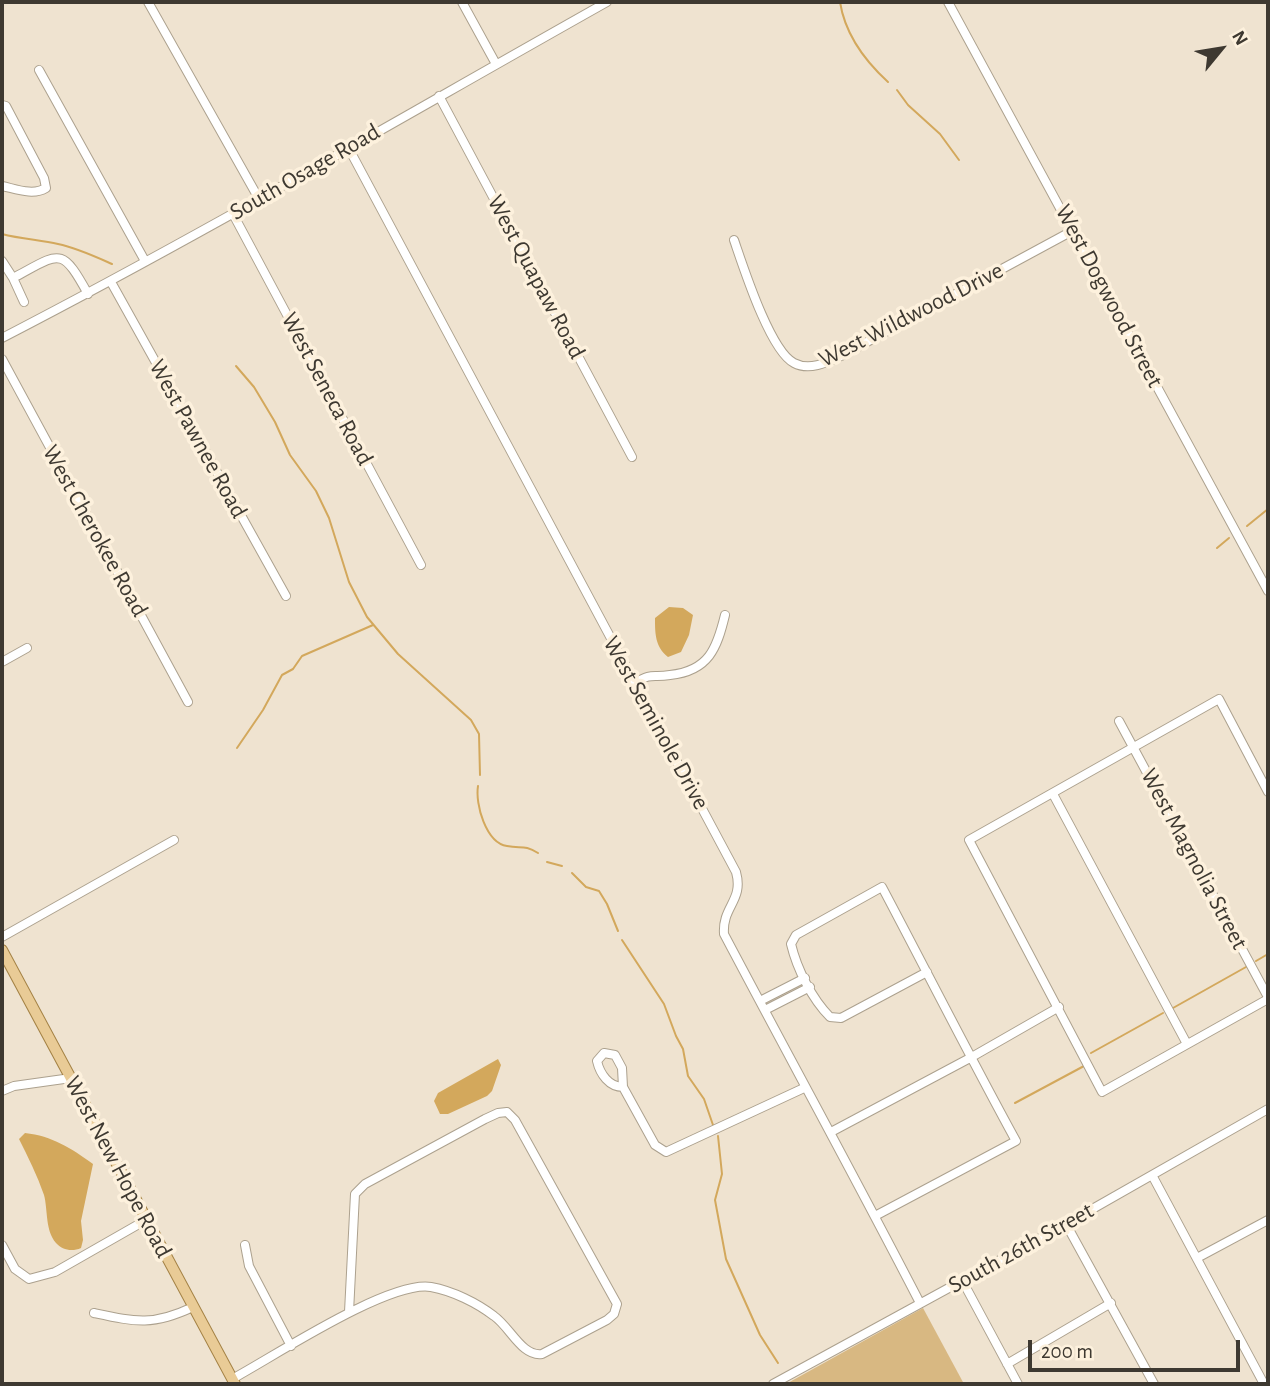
<!DOCTYPE html>
<style>
body{margin:0}
#map{position:relative;width:1270px;height:1386px;overflow:hidden;background:#efe3d0;font-family:"Alegreya Sans",sans-serif}
canvas{display:block}
.frame{position:absolute;inset:0;border:4px solid #3e3931;pointer-events:none}
.north{position:absolute;left:1186px;top:14px;width:70px;height:70px;-webkit-text-stroke:5px #fdf1dd;paint-order:stroke;rotate:60deg;font-size:19px;font-weight:700;line-height:28px;text-align:center;color:#3e3931}
.north::after{content:'';display:block;margin:auto;width:24px;height:32px;background:#3e3931;clip-path:polygon(50% 0,100% 100%,50% 72%,0 100%)}
.scale{position:absolute;left:1028px;top:1340px;width:212px;height:32px;box-sizing:border-box;border:4px solid #3e3931;border-top:0;padding-left:9px;font-size:21px;line-height:24px;white-space:nowrap;color:#3e3931;-webkit-text-stroke:5px #fdf1dd;paint-order:stroke}
</style>
<div id="map">
<canvas width="1270" height="1386"></canvas>
<div class="frame"></div>
<div class="north">N</div>
<div class="scale">200 m</div>
</div>
<script>
const ctx = document.querySelector('canvas').getContext('2d');
ctx.lineJoin = 'round';
function fill(path, color) {
  ctx.fillStyle = color;
  ctx.fill(path, 'evenodd');
}
function stroke(path, color, width, dash) {
  ctx.strokeStyle = color;
  ctx.lineWidth = width;
  ctx.lineCap = dash ? 'butt' : 'round';
  ctx.setLineDash(dash || []);
  ctx.stroke(path);
}
function label(font, color, halo, rows, align = 'center') {
  ctx.font = font + ' "Alegreya Sans",sans-serif';
  ctx.lineWidth = 7;
  ctx.setLineDash([]);
  ctx.textBaseline = 'middle';
  ctx.strokeStyle = halo;
  ctx.fillStyle = color;
  for (const [text, x, y, turn = 0] of rows) {
    ctx.save();
    ctx.translate(x, y);
    ctx.rotate((+turn || 0) * Math.PI / 180);
    ctx.textAlign = isNaN(turn) ? turn : align;
    if (halo) ctx.strokeText(text, 0, 0);
    ctx.fillText(text, 0, 0);
    ctx.restore();
  }
}
fill(new Path2D(`
 M923 1308 964 1384H786Z`), '#d8b882');
fill(new Path2D(`
 M669 607 683 608 693 615 689 635 681 652 668 657C655 647 655 633 655 618Z
 M498 1059 501 1065 492 1091 487 1096 448 1114H440L434 1101 438 1093Z
 M25 1133C52 1136 71 1148 93 1164L81 1221 83 1240 81 1248C72 1252 62 1250 56 1243 45 1230 48 1210 44 1195 37 1175 28 1157 19 1139Z`), '#d3a85c');
stroke(new Path2D(`
 M840 2C845 34 864 60 888 82
 M897 90 908 105 940 134 959 160
 M2 234C21 239 40 240 58 244 77 248 94 256 112 264
 M236 366 254 387 275 422 290 455 316 491 329 518 349 582 367 617 398 654 471 720 479 734 480 775
 M1247 526 1268 509
 M1217 548 1229 538
 M237 748 263 710 282 675 293 669 302 656 373 625
 M478 786C475 804 486 843 507 846 521 849 524 844 538 853
 M547 862 562 866
 M572 873 586 887 599 891 607 904 618 931
 M622 940 664 1004 676 1036 683 1049 688 1076 704 1099 713 1125
 M1256 961 1268 954
 M1173 1008 1246 967
 M1091 1053 1163 1013
 M1015 1103 1084 1066
 M718 1136 722 1174 715 1200 726 1259 760 1335 778 1363`), '#d3a85c', 2);
const minor = new Path2D(`
 M148 2 259 199
 M462 2 496 64
 M948 2 1268 591
 M39 70 145 261
 M439 96 632 457
 M2 105 6 106 44 178 46 188C33 196 16 189 2 186
 M348 147 736 872C744 901 722 906 724 934 789 1057 856 1179 920 1303
 M233 214 421 565
 M734 240C743 266 770 351 794 363 809 371 826 363 841 356L1074 230
 M2 261 13 278
 M111 282 286 596
 M24 302 13 278C60 253 61 245 88 294
 M2 338C207 232 406 115 607 2
 M2 359 188 702
 M2 662 27 648
 M634 683C654 672 651 678 670 675 709 671 717 648 725 615
 M1119 721 1268 997
 M1268 792 1219 699 969 840 1102 1092 1268 999
 M1053 794 1187 1044
 M2 937 174 840
 M760 1001 805 978
 M765 1010 810 987
 M623 1087C609 1087 600 1074 597 1061L604 1053 615 1055 622 1068 623 1087 655 1145 666 1152 804 1088
 M2 1091 14 1086 71 1078
 M831 1132 970 1058 1059 1007
 M1152 1175 1264 1384
 M875 1216 1016 1141C970 1057 927 972 882 887L796 935 791 944C797 969 812 999 830 1017L841 1018 927 972
 M1066 1224 1154 1384
 M2 1245 15 1269 29 1279 55 1272 146 1220
 M245 1245 249 1266 291 1346
 M1197 1258 1268 1220
 M962 1280 1018 1384
 M94 1313C136 1322 153 1326 193 1307
 M1007 1364 1111 1303
 M232 1379C273 1357 389 1280 431 1287 453 1291 477 1303 494 1316 510 1327 522 1357 542 1354L607 1320 614 1314 617 1304 515 1120 507 1112 498 1113 485 1119 365 1184 355 1194 349 1312
 M773 1384 1066 1224 1268 1109`);
const major = new Path2D(`
 M2 950 235 1384`);
stroke(minor, '#aca18e', 10);
stroke(major, '#a48245', 12);
stroke(minor, '#fff', 8);
stroke(major, '#e9cb96', 10);
label('24px', '#3e3931', '#fdf1dd', [
 ["South Osage Road",305,172,-30],
 ["West Quapaw Road",536,277,62],
 ["West Dogwood Street",1109,296,62],
 ["West Wildwood Drive",911,315,-27],
 ["West Seneca Road",327,389,62],
 ["West Pawnee Road",198,439,61],
 ["West Cherokee Road",95,531,61],
 ["West Seminole Drive",656,723,61],
 ["West Magnolia Street",1194,859,62],
 ["West New Hope Road",118,1167,62],
 ["South 26th Street",1021,1248,-29]
]);
</script>
